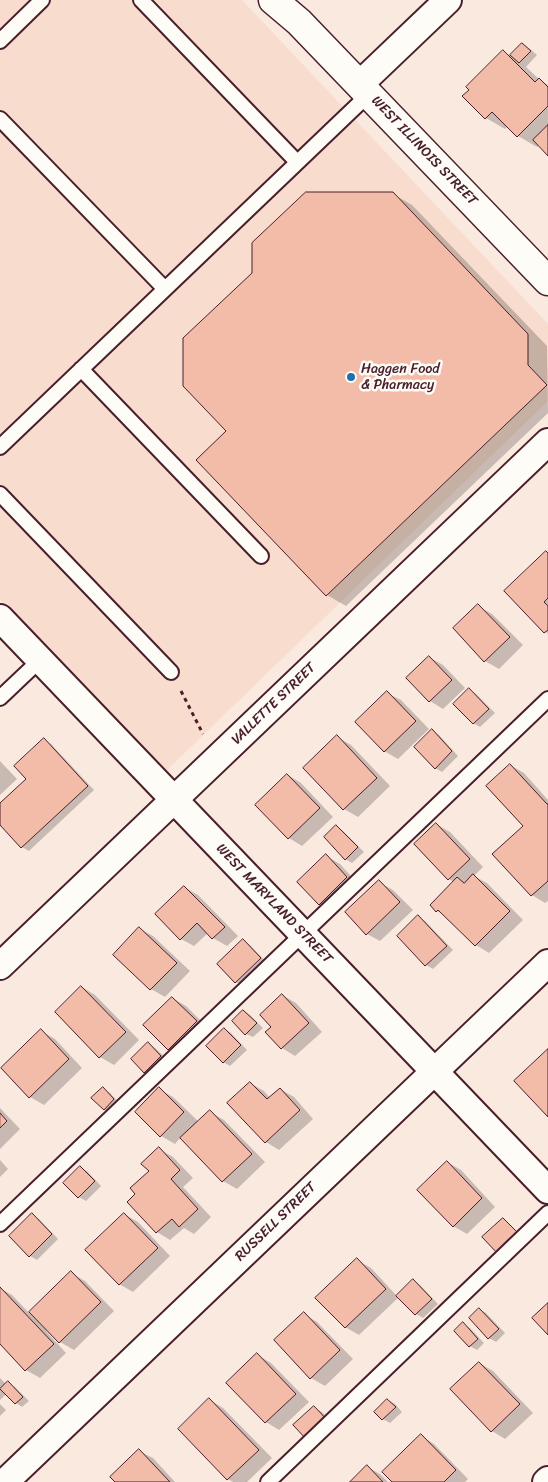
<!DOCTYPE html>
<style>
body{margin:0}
canvas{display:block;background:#fae9df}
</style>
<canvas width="548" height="1482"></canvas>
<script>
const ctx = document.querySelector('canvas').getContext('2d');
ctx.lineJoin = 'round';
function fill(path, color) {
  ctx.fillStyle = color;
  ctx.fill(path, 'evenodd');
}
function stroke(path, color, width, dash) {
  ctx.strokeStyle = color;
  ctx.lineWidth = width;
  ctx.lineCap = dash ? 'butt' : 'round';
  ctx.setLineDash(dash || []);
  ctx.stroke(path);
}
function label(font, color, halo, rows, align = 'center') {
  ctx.font = font + ' Sriracha,sans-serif';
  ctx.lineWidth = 5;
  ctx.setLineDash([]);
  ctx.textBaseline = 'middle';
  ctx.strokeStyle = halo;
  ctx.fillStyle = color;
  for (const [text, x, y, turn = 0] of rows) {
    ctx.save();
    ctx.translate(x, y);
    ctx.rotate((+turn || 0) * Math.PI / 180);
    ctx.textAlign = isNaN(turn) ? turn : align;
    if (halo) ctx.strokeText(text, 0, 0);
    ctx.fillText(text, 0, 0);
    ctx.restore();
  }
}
fill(new Path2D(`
 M0 0H242L548 324V401L164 773 0 600Z`), '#f8dcce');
fill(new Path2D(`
 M523 44 529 48 537 55 526 67 540 80 548 85V154L539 145 537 147 518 136 508 126 505 129 486 118 503 52 511 56Z
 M393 194 412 205 547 346 548 413 346 606 327 595 198 460 228 432Z
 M548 553V634L506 591Z
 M478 606 492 614 523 645 499 669 485 661Z
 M429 657 443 665 465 688 443 709 430 701Z
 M469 690 476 694 495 713 480 727 473 723Z
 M387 693 401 700 429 729 398 759 384 751Z
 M432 731 439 735 458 756 442 772 435 768Z
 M337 737 351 745 390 786 358 817 344 809 305 768Z
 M44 740 51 744 94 790 29 851 22 847 0 823V805L28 779Z
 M0 761 17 779 0 795Z
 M510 765 524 773 548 800V901L545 903 532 895 524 826Z
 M288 775 301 783 333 817 302 846 289 838Z
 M436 824 450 832 483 867 474 876 487 883 523 920 489 953 476 945 446 916 437 911 454 882 449 879Z
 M336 827 343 831 364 852 352 863 345 859Z
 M326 856 340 864 360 886 333 911 320 904Z
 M379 882 393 890 413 910 380 941 367 934Z
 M184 887 198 895 238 936 227 946 213 938 208 933 194 946 181 939Z
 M418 917 425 921 453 950 433 969 426 965 398 936Z
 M140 929 153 936 190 971 165 997 151 989 115 955Z
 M243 941 250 945 267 963 243 986 236 982 219 964Z
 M82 987 95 995 139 1040 114 1065 100 1057Z
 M282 995 296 1003 322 1032 295 1056 282 1048 273 1027Z
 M172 998 186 1006 210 1030 182 1057 168 1049Z
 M244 1011 250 1015 263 1028 253 1037 246 1034Z
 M225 1029 231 1033 247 1050 230 1066 223 1062Z
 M41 1031 55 1039 82 1068 44 1105 30 1097Z
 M149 1044 155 1048 168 1060 152 1076 145 1072Z
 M250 1083 264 1091 270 1098 280 1089 294 1097 313 1119 279 1150 266 1142Z
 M103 1089 110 1093 120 1104 111 1113 104 1109Z
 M159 1089 173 1097 199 1122 210 1112 224 1120 265 1162 237 1189 223 1181 181 1137 175 1144 161 1136Z
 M0 1108 20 1129 0 1149Z
 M159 1149 173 1157 193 1178 183 1187 211 1217 194 1234 184 1228 170 1240 157 1232 137 1194 150 1171Z
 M0 1160 8 1169 0 1177Z
 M447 1162 461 1170 495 1207 467 1234 453 1226Z
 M80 1168 87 1171 101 1186 86 1201 79 1197 65 1183Z
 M124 1214 138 1222 170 1256 133 1292 119 1284Z
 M32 1215 39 1219 58 1239 37 1260 30 1256Z
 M357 1260 371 1268 397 1296 413 1281 420 1285 438 1304 423 1318 416 1314 399 1297 359 1335 345 1327Z
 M71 1273 85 1281 114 1311 74 1350 60 1342 48 1329 46 1331 66 1353 40 1378 26 1370 0 1342V1288L12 1295 30 1314Z
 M479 1309 486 1313 505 1333 496 1342 489 1338Z
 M304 1314 317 1322 353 1359 325 1386 311 1378 276 1341Z
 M463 1324 470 1328 484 1343 477 1350 470 1346 455 1331Z
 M258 1355 271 1363 309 1402 279 1430 266 1422Z
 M479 1363 493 1371 533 1413 505 1439 492 1431Z
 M0 1378 6 1384 8 1383 15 1387 29 1401 22 1407 16 1403 6 1394 0 1400Z
 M210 1400 223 1408 272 1458 247 1482H233L228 1479Z
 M388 1400 395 1404 402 1412 390 1423 383 1419 376 1412Z
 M0 1404 6 1410 0 1416Z
 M315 1408 322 1412 334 1425 308 1439Z
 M421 1436 434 1444 468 1479 465 1482H394Z
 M139 1451 153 1458 175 1482H117Z
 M367 1467 380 1474 388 1482H351Z`), '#0003');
const building = new Path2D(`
 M522 43 531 51 519 63 510 55Z
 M503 50 535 82 539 78 548 87V106L517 137 492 112 485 119 462 96 469 90 466 87Z
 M548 125V156L533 140Z
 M306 192H393L528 334V365L547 385 326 596 196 460 226 431 183 386V338L252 273V243Z
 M546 551 548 553V598L544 602 548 606V630L544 633 504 591Z
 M478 604 510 637 484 662 453 628Z
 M429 656 452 680 429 702 406 678Z
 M469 688 489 709 473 724 453 704Z
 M387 691 416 721 384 752 355 722Z
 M432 729 452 751 435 769 414 747Z
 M337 735 377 778 343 810 303 768Z
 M44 738 88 786 21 848 0 825V803L26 779 14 766Z
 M510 764 547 804H548V881L531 896 492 854 523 826 486 786Z
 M287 774 320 808 288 839 255 805Z
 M436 823 470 859 448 880 414 844Z
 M336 825 358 847 345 860 324 837Z
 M326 854 347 877 319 905 297 882Z
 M473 874 510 911 475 946 438 910 436 912 430 905 457 877 464 883Z
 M379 880 400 902 366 935 345 912Z
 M184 886 225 927 212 939 197 923 180 940 155 914Z
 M418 915 447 946 425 966 397 936Z
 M139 927 177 963 150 990 113 955Z
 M243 939 261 958 235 983 217 964Z
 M81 986 126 1032 99 1058 55 1012Z
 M282 994 309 1023 281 1049 265 1032 271 1027 260 1015Z
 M172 997 197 1021 168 1050 143 1025Z
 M243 1010 257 1023 245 1035 232 1021Z
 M224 1028 241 1045 223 1063 206 1046Z
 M41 1029 69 1059 29 1098 1 1068Z
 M148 1042 161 1056 144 1073 131 1059Z
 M548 1049V1117L514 1081Z
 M250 1082 267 1099 280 1088 300 1110 265 1143 227 1103Z
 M103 1087 114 1099 104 1110 91 1098Z
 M159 1087 184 1112 160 1137 135 1112Z
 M210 1110 252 1154 222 1182 180 1138Z
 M0 1113 7 1121 0 1128Z
 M159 1147 180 1170 171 1179 198 1209 179 1227 172 1219 156 1233 127 1202 135 1194 130 1188 149 1171 141 1164Z
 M447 1161 482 1198 453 1227 417 1190Z
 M80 1166 95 1181 78 1198 63 1183Z
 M32 1213 52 1234 29 1257 9 1236Z
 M124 1213 158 1248 119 1285 85 1250Z
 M503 1218 519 1234 498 1254 482 1237Z
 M357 1258 386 1289 345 1328 315 1298Z
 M71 1271 101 1302 59 1343 29 1312Z
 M413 1279 432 1299 415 1315 396 1296Z
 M0 1287 54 1344 25 1371 0 1344Z
 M548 1303V1335L532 1318Z
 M479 1308 499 1329 488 1339 469 1318Z
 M304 1312 340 1350 310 1379 274 1340Z
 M463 1322 478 1339 469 1347 454 1331Z
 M257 1353 296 1394 265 1423 226 1383Z
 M479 1362 520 1404 491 1432 450 1389Z
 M8 1381 23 1397 15 1404 0 1389Z
 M209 1398 259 1450 227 1480 178 1429Z
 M387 1399 396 1407 382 1420 374 1412Z
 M314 1406 328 1421 307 1440 293 1425Z
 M421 1434 456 1470 444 1482H392L382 1472Z
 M139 1449 170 1482H115L110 1477Z
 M367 1465 383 1482H350Z`);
fill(building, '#f3bca8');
stroke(building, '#4a1f2b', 1);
const lane = new Path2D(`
 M141 0 297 162
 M0 41 42 0
 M0 119 165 289
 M81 369 261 556
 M0 447 369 94
 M0 494 171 672
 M0 698 40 660
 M0 1224 548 699
 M268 1482 548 1213`);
const street = new Path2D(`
 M360 84 448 0
 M0 618 548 1190
 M0 966 548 442
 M5 1482 548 963
 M546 1482 548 1480`);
const secondary = new Path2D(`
 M273 0 299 22 548 281`);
stroke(lane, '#4a1f2b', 18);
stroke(street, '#4a1f2b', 30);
stroke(secondary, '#4a1f2b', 31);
stroke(new Path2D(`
 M181 691 203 734`), '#4a1f2b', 3, [4, 4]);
stroke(lane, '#fdfcf7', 14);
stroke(street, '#fdfcf7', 26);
stroke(secondary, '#fdfcf7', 28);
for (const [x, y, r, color] of [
 [351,377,5,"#1f6fb2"]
]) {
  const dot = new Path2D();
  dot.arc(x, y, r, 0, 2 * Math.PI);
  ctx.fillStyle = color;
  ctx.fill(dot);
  stroke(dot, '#fdfcf7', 2);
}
label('14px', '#4a1f2b', '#fdfcf7', [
 ["WEST ILLINOIS STREET",424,151,46],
 ["VALLETTE STREET",274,704,-44],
 ["WEST MARYLAND STREET",274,904,46],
 ["RUSSELL STREET",276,1222,-44]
]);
label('14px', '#4a1f2b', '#fdfcf7', [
 ["Haggen Food",361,369],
 ["& Pharmacy",361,385]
], 'left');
</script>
